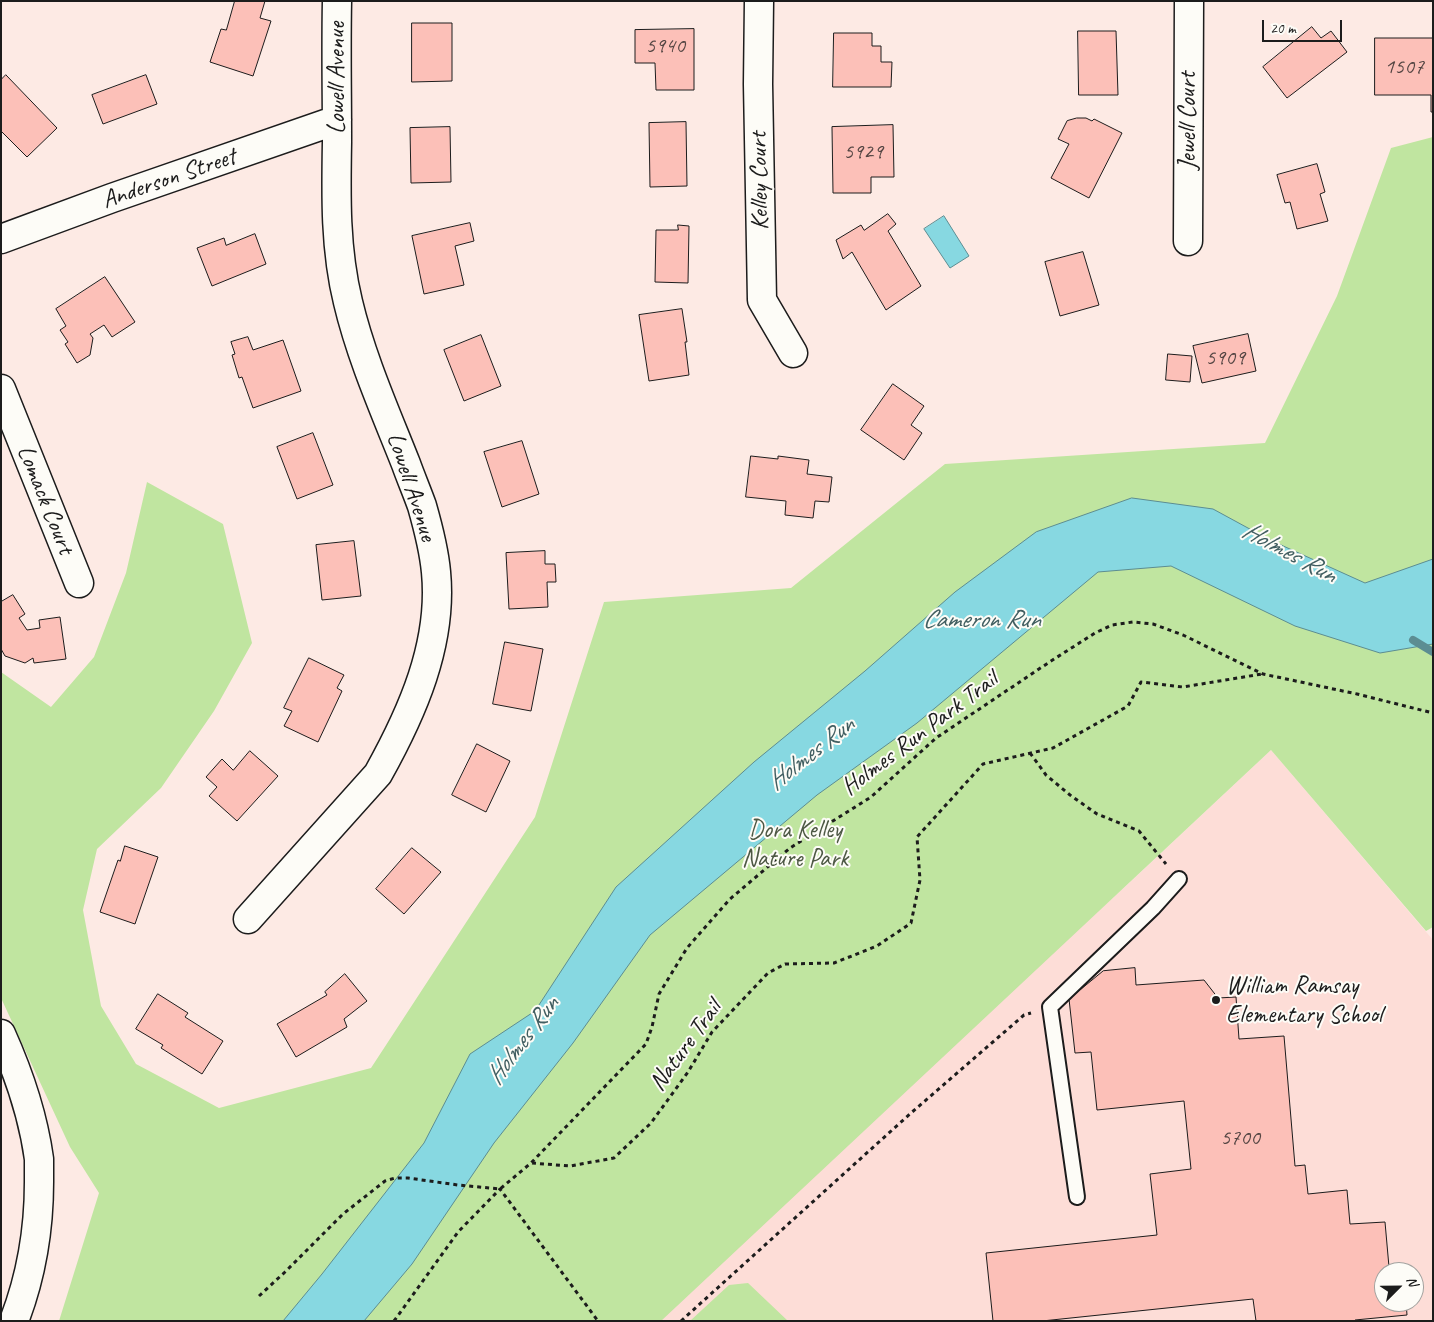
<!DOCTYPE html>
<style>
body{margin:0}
#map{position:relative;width:1434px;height:1322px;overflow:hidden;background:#fdeae4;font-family:Caveat,sans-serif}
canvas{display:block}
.frame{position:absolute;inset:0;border:2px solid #1c1c1c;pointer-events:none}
.north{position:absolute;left:1374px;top:1262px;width:50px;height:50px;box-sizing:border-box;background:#fdfcf7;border:1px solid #a3a29f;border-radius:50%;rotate:67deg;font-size:14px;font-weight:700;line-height:20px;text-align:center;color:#1c1c1c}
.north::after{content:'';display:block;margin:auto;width:18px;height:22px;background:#1c1c1c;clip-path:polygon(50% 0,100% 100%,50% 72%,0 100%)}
.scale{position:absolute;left:1262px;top:20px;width:80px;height:22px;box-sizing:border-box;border:2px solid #1c1c1c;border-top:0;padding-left:6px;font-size:15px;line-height:18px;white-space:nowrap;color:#1c1c1c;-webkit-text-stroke:4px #fdfcf7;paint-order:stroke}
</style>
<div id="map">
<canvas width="1434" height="1322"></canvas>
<div class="frame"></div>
<div class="north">N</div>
<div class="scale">20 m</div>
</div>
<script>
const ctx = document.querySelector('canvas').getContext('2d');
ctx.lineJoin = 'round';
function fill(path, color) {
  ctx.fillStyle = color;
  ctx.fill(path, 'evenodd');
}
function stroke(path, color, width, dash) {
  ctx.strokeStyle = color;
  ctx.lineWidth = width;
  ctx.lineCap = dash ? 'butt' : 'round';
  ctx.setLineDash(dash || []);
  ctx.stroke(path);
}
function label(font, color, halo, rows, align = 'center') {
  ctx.font = font + ' Caveat,sans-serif';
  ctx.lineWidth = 4;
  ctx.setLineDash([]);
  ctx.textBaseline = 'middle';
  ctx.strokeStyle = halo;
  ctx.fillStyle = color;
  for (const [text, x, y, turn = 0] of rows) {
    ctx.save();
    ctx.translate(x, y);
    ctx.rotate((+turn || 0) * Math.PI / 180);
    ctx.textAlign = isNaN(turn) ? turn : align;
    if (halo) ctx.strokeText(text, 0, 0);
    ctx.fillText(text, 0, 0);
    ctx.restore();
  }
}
fill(new Path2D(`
 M1271 750 1433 940V1321H659L932 1061 1126 886ZM1384 1272H1414V1302H1384Z`), '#fdddd7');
fill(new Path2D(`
 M1433 137V927L1426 931 1271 750 661 1321H59L99 1193 70 1147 1 998V672L51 707 94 657 126 573 147 482 223 524 252 643 214 711 161 788 97 849 83 910 101 1006 136 1064 219 1108 371 1068 535 817 604 602 791 588 945 464 1265 443 1337 296 1391 148Z
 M748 1283 788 1321H690L729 1285Z`), '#c0e5a0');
const water = new Path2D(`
 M944 216 969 256 950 268 924 229Z
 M1132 498 1213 509 1270 540 1365 583 1433 559V644L1380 653 1295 626 1171 566 1098 572 917 723 817 795 650 935 573 1043 494 1143 412 1264 364 1321H283L322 1274 424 1143 470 1054 535 1011 616 887 754 762 865 671 955 592 1036 532Z`);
fill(water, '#87d8e1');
stroke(water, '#5c8d92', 1);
stroke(new Path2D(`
 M1413 640 1433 652`), '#5c8d92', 8);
const building = new Path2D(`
 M235 1H265L260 18 271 21 253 76 210 62 221 29 226 30Z
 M412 23H452V81L412 82Z
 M1312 27 1321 38 1331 31 1347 52 1287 98 1263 67Z
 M694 29V90H656L655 63H635V30Z
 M1078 31H1116L1118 95H1079Z
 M834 33H872V46H881V62H892L891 87H833Z
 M1375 38H1433V112H1431V95H1375Z
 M6 75 57 128 27 157 1 131V80Z
 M146 75 157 104 103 124 92 95Z
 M1077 118H1086L1092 121 1094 119 1122 133 1089 198 1051 178 1069 144 1058 139 1067 121Z
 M686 122 687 186 650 187 649 123Z
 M893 125 894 177H871V193H833L832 127Z
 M450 127 451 182 411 183 410 128Z
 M1317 164 1325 192 1320 194 1328 221 1297 229 1290 202 1285 203 1277 175Z
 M888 214 896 224 888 231 921 286 886 310 852 252 843 259 836 240 861 225 864 230Z
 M470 223 474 241 455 246 464 285 424 294 412 236Z
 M678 225 689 226 688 283 655 282 656 230H678Z
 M255 234 266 264 212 286 197 248 224 238 226 245Z
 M1083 252 1099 305 1060 316 1045 262Z
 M105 277 135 322 112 337 104 325 90 334 93 338 90 355 77 363 65 344 68 342 60 330 66 326 56 309Z
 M682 309 687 342H685L689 375 649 381 639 315Z
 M1248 334 1256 371 1202 383 1193 346Z
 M481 335 501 386 464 401 444 350Z
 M248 337 253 350 283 340 301 391 253 408 242 377 239 378 232 355 235 354 231 342Z
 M1168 354 1192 356 1190 382 1166 380Z
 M893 384 924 406 911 425 922 433 904 460 861 430Z
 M313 433 333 485 297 499 277 447Z
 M522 441 539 494 502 507 484 452Z
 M751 456 778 459V456L809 460 807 474 832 477 829 502 815 501 813 518 785 515 786 501 746 497Z
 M354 541 361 596 322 600 316 545Z
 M545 551V564H555L556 582H547L548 607 509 609 506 553Z
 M13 595 25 614 19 618 27 630 40 628 39 620 60 617 66 659 34 663 33 658 25 663 5 656 1 649V602Z
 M505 642 543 649 531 711 493 704Z
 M309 658 344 675 337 688 342 691 318 742 284 726 292 711 284 708Z
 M477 744 510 761 486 812 452 795Z
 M250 751 278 776 237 821 209 796 217 787 206 777 222 759 233 770Z
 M125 846 158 857 135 924 100 912 118 860 120 861Z
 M412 848 441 872 404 914 376 889Z
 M1135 968 1136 985 1204 980 1218 998 1236 997 1239 1039 1284 1036 1295 1166 1305 1165 1308 1194 1347 1190 1350 1224 1385 1222 1389 1267 1403 1265 1404 1272H1384V1302H1406L1407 1315 1355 1320V1321H1256L1253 1299 1042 1321H993L986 1253 1157 1235 1150 1174 1191 1169 1184 1101 1097 1110 1091 1052 1075 1053 1069 999 1103 971Z
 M345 974 367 1001 344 1019 347 1027 296 1057 277 1024 327 995 325 992Z
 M158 994 188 1013 185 1017 223 1041 202 1074 161 1048 163 1045 136 1029Z`);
fill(building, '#fcc0b8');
stroke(building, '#1c1c1c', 1);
const lane = new Path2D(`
 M1077 1197 1050 1007 1153 908 1179 879`);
const street = new Path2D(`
 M759 1 758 84 762 300 793 353
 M1 239 112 198 337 120
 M1188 241 1189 1
 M1 389 79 583
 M248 919 378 774C412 713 443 644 436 572 434 550 428 527 422 506 417 492 411 478 406 464 385 411 361 357 348 302 335 249 336 196 337 142 337 95 336 48 337 1
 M1 1034C19 1074 33 1115 39 1159 39 1166 39 1174 39 1182 39 1229 31 1277 14 1321`);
stroke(lane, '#1c1c1c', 18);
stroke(street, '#1c1c1c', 31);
stroke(new Path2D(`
 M1030 753 1046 775 1070 795 1097 814 1139 831 1166 864
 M532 1163 570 1166 614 1158 651 1123 688 1072 712 1032 768 973 785 964 834 963 877 946 911 923 920 880 917 837 983 764 1053 748 1128 706 1141 682 1183 687 1262 674
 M259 1296 285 1272 343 1214 385 1181 395 1178H408L458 1185 500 1189 531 1163 646 1044 652 1027 659 994 687 948 730 899 790 848 871 797 936 738 1051 661 1095 633 1112 625 1133 622 1153 624 1183 635 1263 674 1357 694 1433 713
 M394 1321 458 1232 500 1189 598 1321
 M681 1321 911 1113 1024 1015 1031 1013`), '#1c1c1c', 3, [4, 4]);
stroke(lane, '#fdfcf7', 14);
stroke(street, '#fdfcf7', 28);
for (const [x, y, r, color] of [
 [1216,1000,5,"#1c1c1c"]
]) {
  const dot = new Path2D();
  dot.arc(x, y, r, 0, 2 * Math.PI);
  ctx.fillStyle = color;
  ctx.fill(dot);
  stroke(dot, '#fdfcf7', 2);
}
label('22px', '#544543', null, [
 ["5940",665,46],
 ["1507",1404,67],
 ["5929",863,152],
 ["5909",1225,358],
 ["5700",1240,1138]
]);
label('25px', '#1c1c1c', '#fdfcf7', [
 ["Lowell Avenue",337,78,-90],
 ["Jewell Court",1188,121,-90],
 ["Anderson Street",169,179,-19],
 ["Kelley Court",760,181,-91],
 ["Lowell Avenue",411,487,72],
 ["Lomack Court",45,500,68],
 ["Holmes Run Park Trail",920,734,-37],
 ["Nature Trail",686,1046,-54]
]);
label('25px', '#4d5844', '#fdfcf7', [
 ["Dora Kelley",795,830],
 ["Nature Park",795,859]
]);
label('25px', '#1c1c1c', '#fdfcf7', [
 ["William Ramsay",1226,986],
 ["Elementary School",1226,1015]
], 'left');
label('italic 26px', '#415e61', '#fdfcf7', [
 ["Holmes Run",1289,553,28],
 ["Cameron Run",981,620],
 ["Holmes Run",811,754,-38],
 ["Holmes Run",523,1041,-53]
]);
</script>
